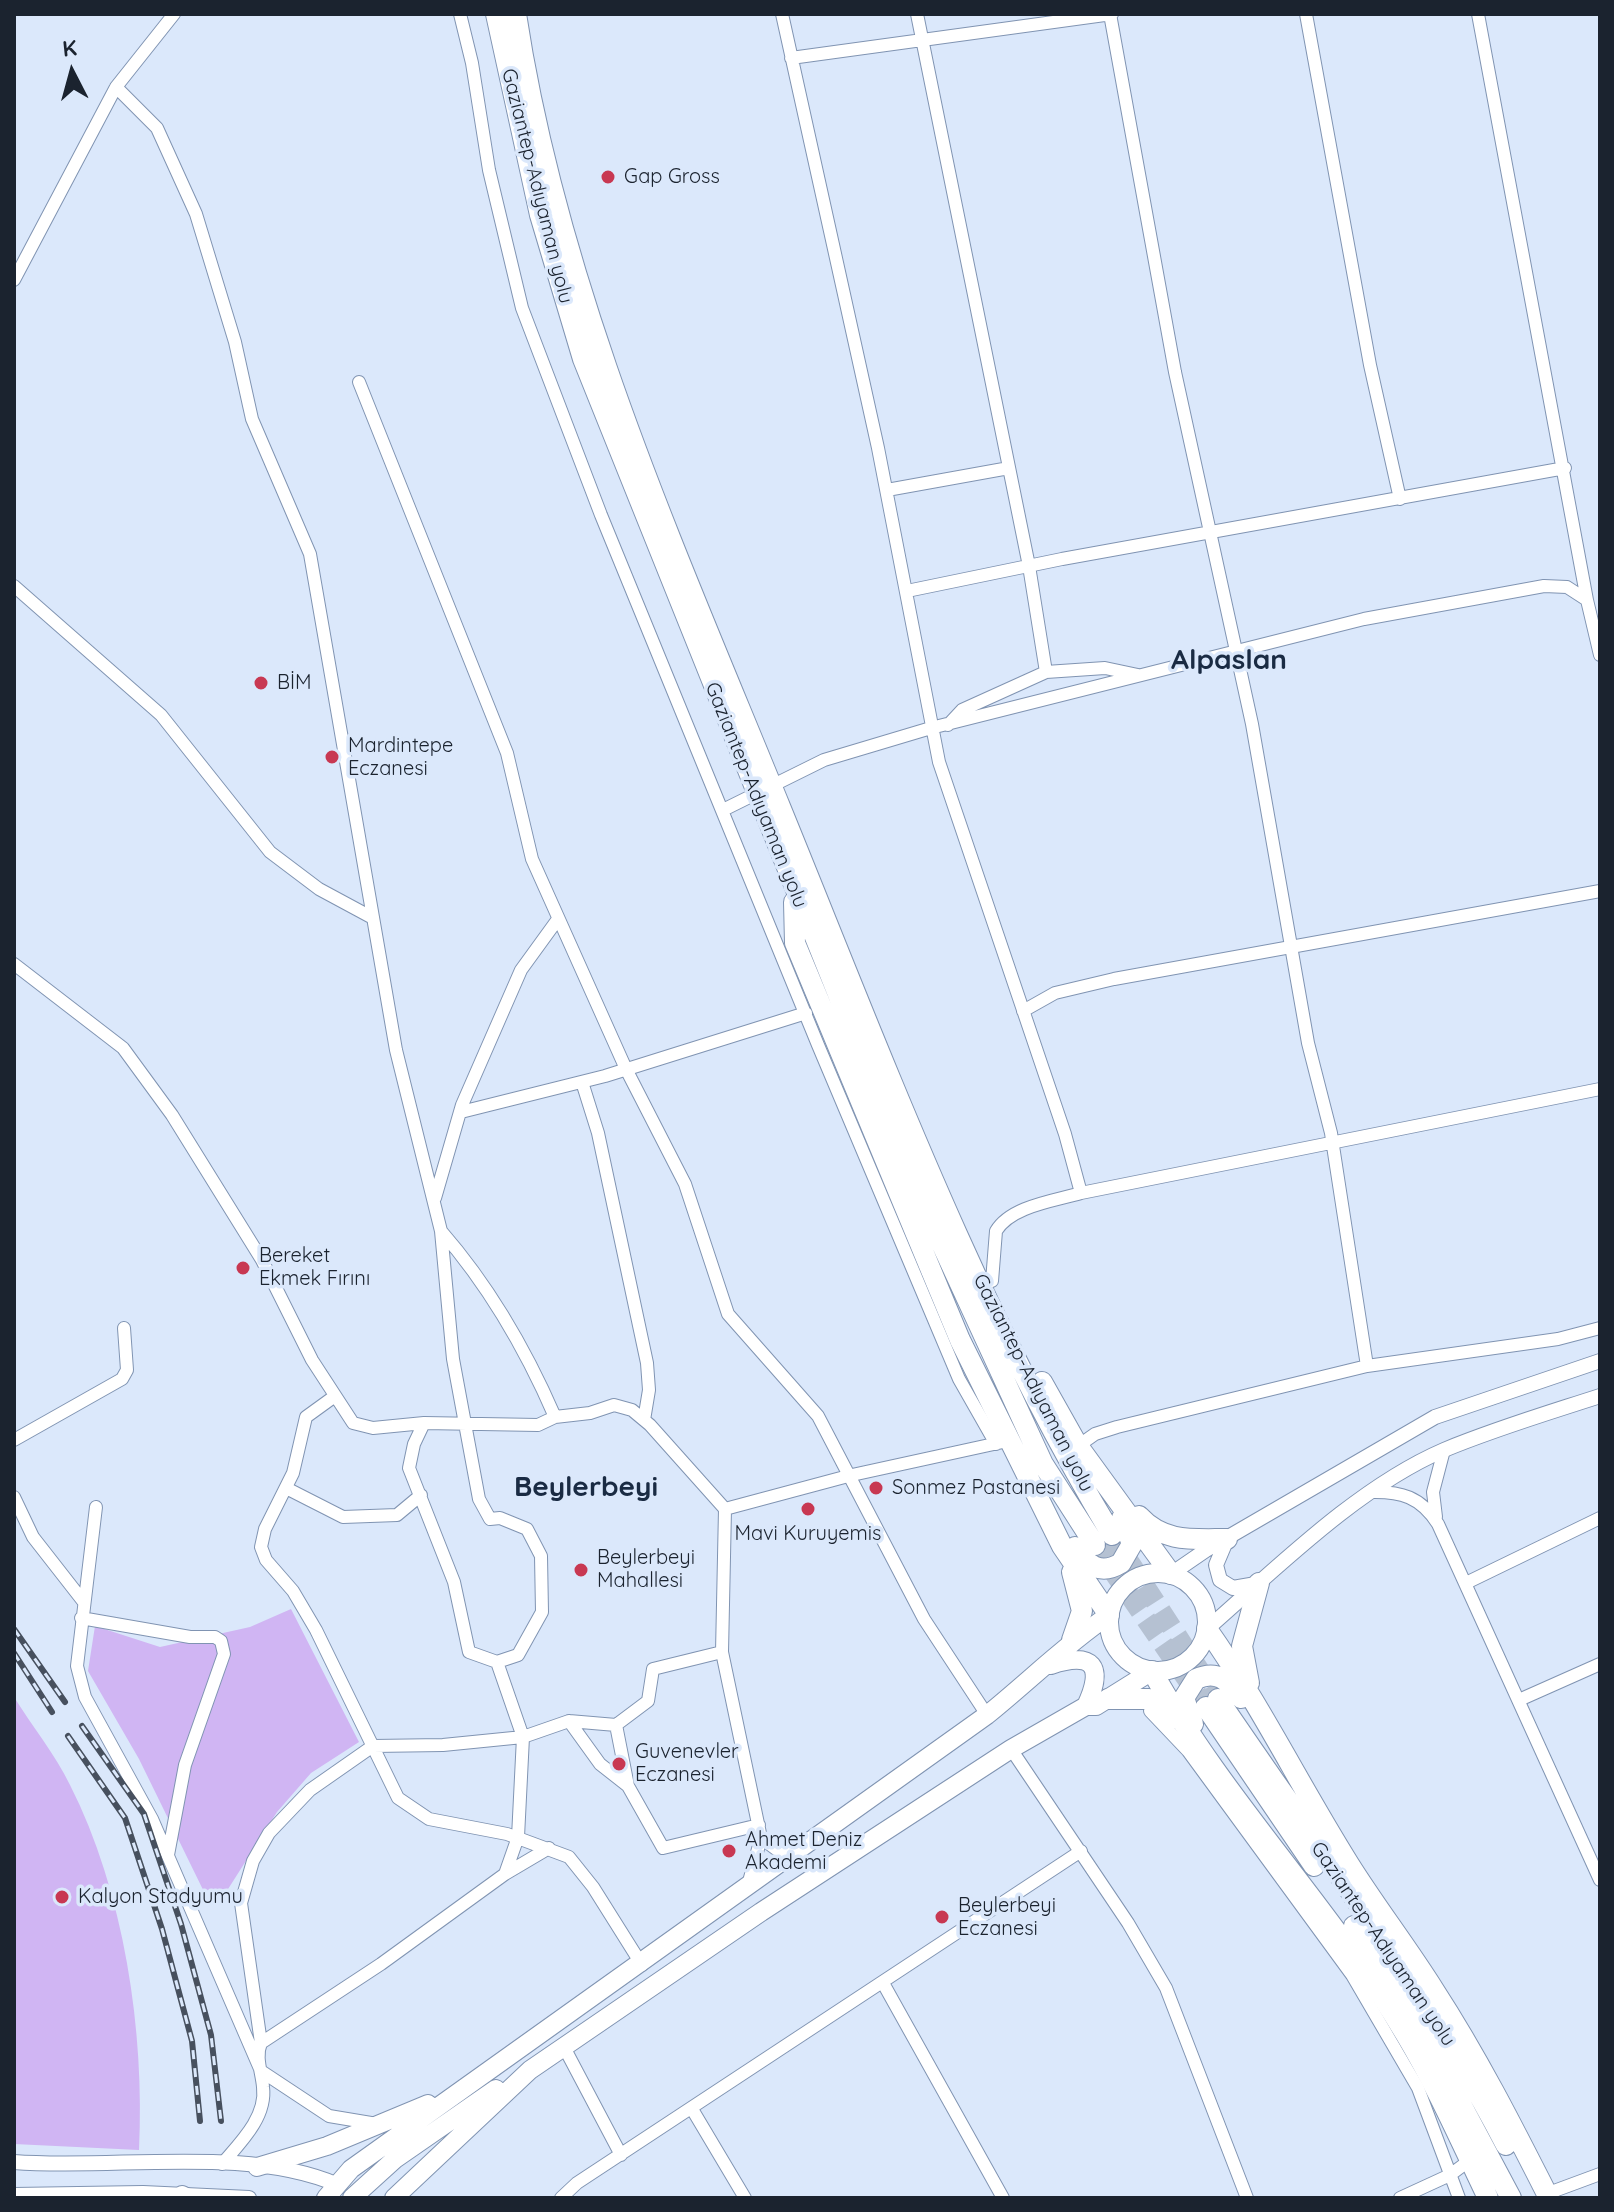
<!DOCTYPE html>
<meta charset="utf-8">
<style>
body{margin:0}
#map{position:relative;width:1614px;height:2212px;overflow:hidden;background:#dbe8fb;font-family:Quicksand,sans-serif}
canvas{display:block}
.frame{position:absolute;inset:0;border:16px solid #1b232f;pointer-events:none}
.north{position:absolute;left:32px;top:32px;width:80px;height:80px;-webkit-text-stroke:6px #dbe8fb;paint-order:stroke;rotate:354deg;font-size:22px;font-weight:700;line-height:32px;text-align:center;color:#1b232f}
.north::after{content:'';display:block;margin:auto;width:28px;height:36px;background:#1b232f;clip-path:polygon(50% 0,100% 100%,50% 72%,0 100%)}
</style>
<div id="map">
<canvas width="1614" height="2212"></canvas>
<div class="frame"></div>
<div class="north">K</div>
</div>
<script>
const ctx = document.querySelector('canvas').getContext('2d');
ctx.lineJoin = 'round';
function fill(path, color) {
  ctx.fillStyle = color;
  ctx.fill(path, 'evenodd');
}
function stroke(path, color, width, dash) {
  ctx.strokeStyle = color;
  ctx.lineWidth = width;
  ctx.lineCap = dash ? 'butt' : 'round';
  ctx.setLineDash(dash || []);
  ctx.stroke(path);
}
function label(font, color, halo, rows, align = 'center') {
  ctx.font = font + ' Quicksand,sans-serif';
  ctx.lineWidth = 7;
  ctx.setLineDash([]);
  ctx.textBaseline = 'middle';
  ctx.strokeStyle = halo;
  ctx.fillStyle = color;
  for (const [text, x, y, turn = 0] of rows) {
    ctx.save();
    ctx.translate(x, y);
    ctx.rotate((+turn || 0) * Math.PI / 180);
    ctx.textAlign = isNaN(turn) ? turn : align;
    if (halo) ctx.strokeText(text, 0, 0);
    ctx.fillText(text, 0, 0);
    ctx.restore();
  }
}
fill(new Path2D(`
 M291 1609 359 1742 311 1773 277 1812 223 1897 209 1902 139 1759 88 1671 95 1626 160 1647 250 1627Z
 M14 1697C32 1726 55 1754 70 1785 124 1891 145 2032 139 2150L14 2144Z`), '#d0b5f3');
stroke(new Path2D(`
 M1112 1535 1218 1699
 M1095 1545 1206 1707`), '#b5c1d2', 20, [20, 10]);
const minor = new Path2D(`
 M460 14 472 63 489 170 522 308 601 515 818 1045 959 1379 996 1444
 M782 14 878 448 939 762 1065 1134 1081 1193
 M917 14 1029 566 1046 672
 M1110 14 1175 372 1252 724 1308 1043 1331 1133 1367 1366
 M1306 14 1370 365 1400 499
 M1478 14 1587 600
 M791 58 1112 14
 M116 87 157 128 196 214 235 342 252 419 310 554 396 1050 441 1231 453 1359 479 1499 490 1519 500 1518 527 1529 541 1556 542 1612 518 1655 497 1662
 M14 280 116 87 174 14
 M359 382 507 753 532 859 626 1069 685 1184 728 1314 818 1416 924 1619 987 1715
 M887 490 1009 468
 M14 586 161 715 270 852 319 889 371 917
 M907 591 1062 559 1565 468
 M948 725 962 710 1046 672 1105 668 1138 675
 M723 810 824 760 931 728 1364 619 1544 586 1567 587 1587 600 1600 655
 M14 964 123 1048 172 1115 262 1260 312 1360 353 1423 373 1428 424 1423 538 1425 555 1417 590 1413 614 1405 632 1410 650 1425 725 1509 722 1652 761 1838 748 1885
 M1023 1011 1055 993 1114 979 1600 891
 M582 1082 598 1133 647 1363 649 1390 644 1420
 M461 1112 605 1076 806 1013
 M435 1198 462 1105 521 970 558 919
 M441 1231C489 1286 526 1350 555 1417
 M992 1281 996 1231C1011 1206 1054 1201 1081 1193L1600 1089
 M335 1396 306 1417 293 1473 265 1529 261 1547 266 1560 293 1591 316 1630 398 1798 429 1819 507 1834 569 1857 593 1887 642 1965
 M14 1440 122 1379 127 1370 124 1328
 M1078 1446 1095 1434 1117 1427 1367 1366 1558 1339 1600 1328
 M286 1488 343 1517 397 1515 421 1495
 M1370 1492C1401 1491 1421 1497 1438 1524L1600 1880
 M14 1497 33 1537 83 1601
 M96 1507 77 1666 85 1697 152 1819 261 2071 329 2116 377 2124
 M725 1509 852 1475 1003 1442
 M1436 1517 1433 1492 1444 1450
 M1466 1583 1600 1518
 M81 1618 190 1637H215L221 1641 224 1654 185 1765 168 1855
 M722 1652 653 1669 648 1701 616 1725 628 1786 663 1848 759 1825
 M1519 1700 1600 1664
 M1150 1711 1188 1751 1352 1975 1418 2088 1459 2198
 M569 1721 600 1764 628 1786
 M1011 1749 1128 1923 1166 1988 1247 2198
 M761 1838 788 1858
 M505 1874 549 1848
 M883 1983 1003 2198
 M261 2043 241 1903 253 1861 269 1833 310 1790 373 1746 443 1745 523 1737 569 1721 616 1725
 M565 2049 621 2155
 M692 2109 745 2198
 M222 2164C240 2143 267 2117 263 2087 262 2073 255 2057 261 2043L381 1964 505 1874 518 1837 523 1737 497 1662 469 1652 454 1582 409 1468 414 1444 424 1423
 M1546 2194 1600 2174
 M561 2198 577 2183 1081 1851
 M1400 2198 1450 2175 1470 2160`);
const tertiary = new Path2D(`
 M1227 1539 1216 1565 1220 1580 1233 1588 1256 1584
 M1171 1574 1206 1550 1435 1417 1600 1361
 M1207 1629C1278 1567 1358 1487 1444 1450 1494 1429 1548 1413 1600 1396
 M14 2162C114 2170 246 2145 338 2185
 M14 2195 143 2193 249 2198`);
const primary = new Path2D(`
 M1109 1622a49 49 0 1 1 98 0a49 49 0 1 1-98 0Z
 M1051 1665C1093 1651 1105 1666 1086 1706
 M257 2167 327 2146 428 2104
 M182 2195 188 2198
 M326 2198 351 2169 987 1715C1028 1682 1065 1645 1109 1615
 M352 2198 395 2159 496 2089
 M394 2198 530 2070 761 1912 1011 1749 1086 1706H1096L1152 1671`);
const trunk = new Path2D(`
 M496 14 540 215 583 359 915 1186 1043 1464 1095 1545
 M516 14C558 292 676 551 781 809 881 1054 975 1308 1112 1535
 M794 902 795 943 960 1340 1062 1546 1109 1615
 M1042 1382 1078 1446 1171 1574
 M1139 1516C1164 1543 1193 1539 1227 1539
 M1075 1547C1087 1565 1100 1576 1121 1563L1132 1544 1122 1518
 M1207 1629C1260 1704 1300 1786 1349 1864 1376 1907 1407 1947 1434 1990 1477 2056 1513 2127 1549 2198
 M1072 1640 1082 1611 1072 1572
 M1152 1671C1224 1801 1331 1908 1406 2035 1437 2087 1462 2144 1488 2198
 M1249 1683 1242 1646 1259 1583
 M1108 1699H1149L1173 1718
 M1218 1699C1317 1845 1424 1988 1506 2145
 M1206 1707 1314 1866
 M1193 1724 1184 1698 1196 1679C1218 1669 1228 1681 1241 1698
 M1354 1926 1406 2001 1511 2198`);
stroke(minor, '#8094b2', 14);
stroke(tertiary, '#8094b2', 16);
stroke(primary, '#8094b2', 20);
stroke(trunk, '#8094b2', 22);
stroke(minor, '#fff', 12);
stroke(tertiary, '#fff', 14);
stroke(primary, '#fff', 18);
stroke(trunk, '#fff', 20);
const rail = new Path2D(`
 M14 1629 65 1702
 M14 1653 52 1712
 M82 1726 144 1814 181 1924 211 2035 221 2121
 M68 1736 125 1818 162 1929 192 2041 200 2121`);
stroke(rail, '#47505e', 6);
stroke(rail, '#dbe8fb', 3, [9]);
for (const [x, y, r, color] of [
 [608,177,8,"#c83852"],
 [261,683,8,"#c83852"],
 [332,757,8,"#c83852"],
 [243,1268,8,"#c83852"],
 [876,1488,8,"#c83852"],
 [808,1509,8,"#c83852"],
 [581,1570,8,"#c83852"],
 [619,1764,8,"#c83852"],
 [729,1851,8,"#c83852"],
 [62,1897,8,"#c83852"],
 [942,1917,8,"#c83852"]
]) {
  const dot = new Path2D();
  dot.arc(x, y, r, 0, 2 * Math.PI);
  ctx.fillStyle = color;
  ctx.fill(dot);
  stroke(dot, '#dbe8fb', 3);
}
label('20px', '#1b232f', '#dbe8fb', [
 ["Gap Gross",624,177],
 ["BİM",277,683],
 ["Mardintepe",348,746],
 ["Eczanesi",348,769],
 ["Bereket",259,1256],
 ["Ekmek Fırını",259,1279],
 ["Sonmez Pastanesi",892,1488],
 ["Mavi Kuruyemis",808,1534,"center"],
 ["Beylerbeyi",597,1558],
 ["Mahallesi",597,1581],
 ["Guvenevler",635,1752],
 ["Eczanesi",635,1775],
 ["Ahmet Deniz",745,1840],
 ["Akademi",745,1863],
 ["Kalyon Stadyumu",78,1897],
 ["Beylerbeyi",958,1906],
 ["Eczanesi",958,1929]
], 'left');
label('20px', '#1b232f', '#dbe8fb', [
 ["Gaziantep-Adıyaman yolu",537,186,76],
 ["Gaziantep-Adıyaman yolu",756,795,68],
 ["Gaziantep-Adıyaman yolu",1033,1383,63],
 ["Gaziantep-Adıyaman yolu",1383,1944,56]
]);
label('bold 28px', '#1a2b43', '#dbe8fb', [
 ["Alpaslan",1229,661],
 ["Beylerbeyi",586,1488]
]);
</script>
